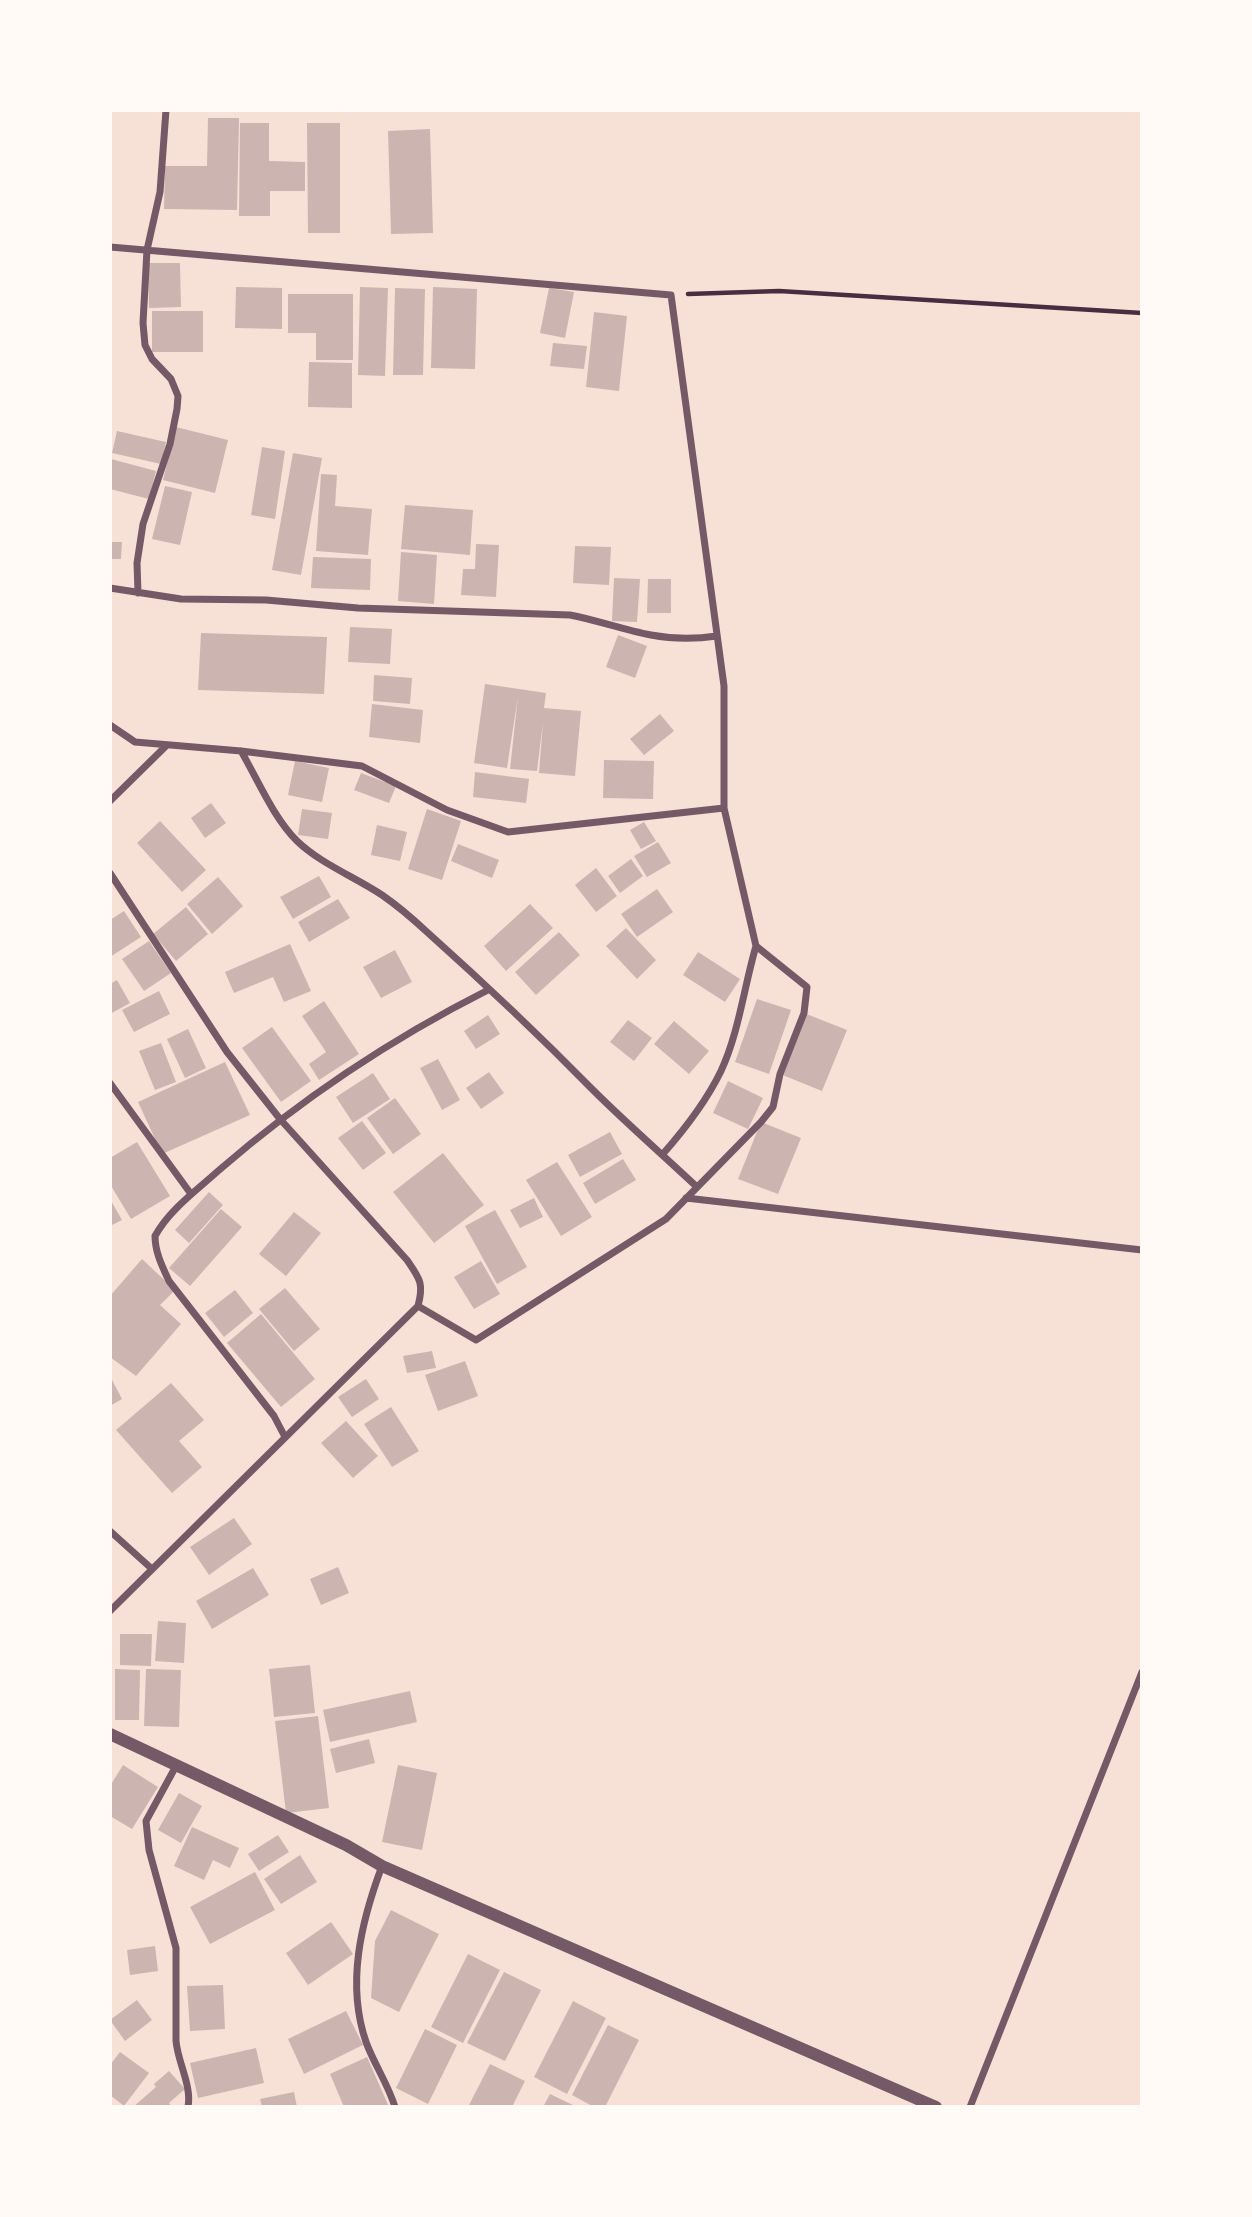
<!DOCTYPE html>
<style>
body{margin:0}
#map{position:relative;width:1252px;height:2217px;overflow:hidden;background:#f7e1d7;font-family:"Space Grotesk",sans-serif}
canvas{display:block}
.frame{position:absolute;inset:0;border:112px solid #fffaf5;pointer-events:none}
</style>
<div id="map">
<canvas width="1252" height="2217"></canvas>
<div class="frame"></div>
</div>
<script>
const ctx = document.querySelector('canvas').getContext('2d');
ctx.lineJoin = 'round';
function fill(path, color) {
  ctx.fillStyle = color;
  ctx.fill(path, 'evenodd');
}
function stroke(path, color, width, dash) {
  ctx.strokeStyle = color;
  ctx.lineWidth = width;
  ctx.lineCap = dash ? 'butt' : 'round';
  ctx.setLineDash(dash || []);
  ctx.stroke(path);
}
fill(new Path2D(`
 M208 118H239L237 210 164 209 165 166H207Z
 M240 123H269V161L305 162V191H270V216H239Z
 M307 123H340V233H308Z
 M430 129 433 233 391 234 388 131Z
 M148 263H180L181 307 149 308Z
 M236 287 282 288V329L235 328Z
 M360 287 388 288 385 376 358 375Z
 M433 287 477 289 475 369 431 368Z
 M395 288 425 289 423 375H393Z
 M549 288 574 292 565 338 540 333Z
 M288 294H353V360H316V333H288Z
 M152 311H203V352H152Z
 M594 312 627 316 619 391 586 387Z
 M553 343 587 346 584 369 550 366Z
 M309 362 352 363V408L308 407Z
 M176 427 228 440 215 493 163 480Z
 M117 431 166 442 161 464 112 453Z
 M262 447 285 451 275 519 251 515Z
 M293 453 322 458 301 575 272 570Z
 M111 459 156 471 149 499 110 489Z
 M321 474 337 475 335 506 372 509 368 555 316 551Z
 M165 486 192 492 180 545 152 539Z
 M405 505 473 510 470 555 401 549Z
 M110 542H122L121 559H110Z
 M476 544 499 545 496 597 461 595 463 569H475Z
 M575 546 611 547 609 585 573 583Z
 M401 552 437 555 434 604 398 601Z
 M313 557 371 559 370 590 311 588Z
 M614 578 640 579 637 622 612 621Z
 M648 579H671V613H647Z
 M350 627 392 629 390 664 348 662Z
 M201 633 327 637 324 694 198 690Z
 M618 635 647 646 635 678 606 667Z
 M374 675 412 678 410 704 373 701Z
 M485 684 546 693 544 708 581 711 575 776 539 773 543 722 537 771 510 769 518 696 507 768 474 763Z
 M372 704 423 710 420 743 369 737Z
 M660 714 674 731 644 755 630 739Z
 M604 760 654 761 653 799 603 798Z
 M295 761 329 768 322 802 288 795Z
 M475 772 529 779 526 803 473 797Z
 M361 773 396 786 389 803 354 790Z
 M211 803 226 823 205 838 191 818Z
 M302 809 332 813 328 839 298 835Z
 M427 809 461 821 442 880 408 869Z
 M160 821 206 870 182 892 137 843Z
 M644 822 656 841 641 849 630 830Z
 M377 825 407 832 400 861 371 855Z
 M658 842 671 863 647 877 634 856Z
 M458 844 499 860 492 878 451 861Z
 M631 859 643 876 620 893 608 876Z
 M596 868 617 896 596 912 575 885Z
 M319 876 331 897 293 919 280 897Z
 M218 877 243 906 212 934 187 904Z
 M657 889 673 912 637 937 621 914Z
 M338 899 350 918 309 942 298 922Z
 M530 904 553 928 506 971 484 946Z
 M186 907 208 934 176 961 153 934Z
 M124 911 141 937 110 957V920Z
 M626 928 656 960 637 979 606 946Z
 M559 932 580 955 536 995 515 972Z
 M149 941 171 973 144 991 122 959Z
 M290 944 311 991 284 1002 273 977 234 993 225 972Z
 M395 950 412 982 381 998 363 967Z
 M698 952 740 979 725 1002 683 975Z
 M117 980 130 1003 110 1014V984Z
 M159 991 170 1014 134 1032 122 1010Z
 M757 999 791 1010 769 1074 735 1062Z
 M324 1001 359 1054 319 1080 309 1064 326 1052 302 1016Z
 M804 1013 847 1030 822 1091 780 1074Z
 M488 1015 500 1034 476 1049 464 1031Z
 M628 1020 652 1038 634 1061 610 1042Z
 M674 1021 709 1051 689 1074 654 1044Z
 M272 1027 311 1081 281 1102 242 1048Z
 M188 1029 206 1068 185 1078 167 1039Z
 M161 1043 176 1082 155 1090 139 1051Z
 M438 1059 460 1100 442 1110 420 1068Z
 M225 1062 250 1115 162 1154 138 1102Z
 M489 1072 504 1093 481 1109 466 1088Z
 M373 1073 390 1099 353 1123 336 1097Z
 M728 1081 763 1098 748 1129 713 1113Z
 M395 1098 421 1134 393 1154 367 1118Z
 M362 1121 386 1153 363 1170 338 1138Z
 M761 1122 801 1138 778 1194 738 1179Z
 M610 1132 622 1154 580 1177 568 1155Z
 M137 1142 170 1196 131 1219 110 1184V1158Z
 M443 1153 484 1205 434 1243 393 1192Z
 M623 1159 636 1180 595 1204 583 1183Z
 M557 1162 592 1217 561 1236 526 1180Z
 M209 1192 223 1205 189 1243 175 1230Z
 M534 1198 543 1217 520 1228 510 1210Z
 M110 1199 122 1220 110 1226Z
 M221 1209 242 1227 190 1286 169 1268Z
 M495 1210 527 1267 497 1284 465 1226Z
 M294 1212 321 1233 286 1276 259 1254Z
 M142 1259 175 1290 160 1305 181 1324 136 1376 110 1357V1296Z
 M481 1261 500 1294 474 1309 454 1277Z
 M285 1288 320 1329 294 1351 259 1309Z
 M235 1290 253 1313 224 1337 205 1313Z
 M261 1314 315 1379 281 1407 227 1343Z
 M432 1351 436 1368 407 1373 403 1356Z
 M465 1361 478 1396 438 1411 425 1375Z
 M110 1376 122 1399 110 1406Z
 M366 1379 379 1399 352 1417 338 1397Z
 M171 1383 204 1420 179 1441 202 1467 172 1493 116 1430Z
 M391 1407 419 1451 392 1467 364 1424Z
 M346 1421 378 1456 353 1478 321 1443Z
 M234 1518 252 1544 209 1575 190 1547Z
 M338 1567 349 1593 321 1605 310 1579Z
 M253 1568 269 1595 212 1629 196 1601Z
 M158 1621 186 1623 184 1663 155 1661Z
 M120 1634H152L151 1666 120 1665Z
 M310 1665 315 1713 274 1717 269 1669Z
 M115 1669 140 1670 139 1720H115Z
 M146 1669 181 1670 179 1727 144 1726Z
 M410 1691 417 1722 330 1742 323 1710Z
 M318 1716 329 1808 286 1813 275 1721Z
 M369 1739 375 1763 336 1773 330 1749Z
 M123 1765 158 1787 132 1829 110 1816V1786Z
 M398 1765 437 1773 422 1850 382 1842Z
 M179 1793 202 1806 181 1843 158 1830Z
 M192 1827 239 1848 230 1868 213 1860 204 1880 174 1866Z
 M278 1835 289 1852 259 1871 248 1854Z
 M300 1855 317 1882 281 1904 264 1879Z
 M255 1872 275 1910 210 1944 190 1907Z
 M391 1910 439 1934 399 2012 371 1998 375 1941Z
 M331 1922 353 1954 308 1985 286 1953Z
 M155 1946 158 1971 130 1975 127 1950Z
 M468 1954 500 1970 463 2043 431 2027Z
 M504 1972 541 1990 505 2061 467 2043Z
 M223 1985 225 2029 190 2031 187 1986Z
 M137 2000 152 2020 125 2041 110 2020Z
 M573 2001 606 2018 567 2094 534 2077Z
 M346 2011 363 2045 304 2074 288 2039Z
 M608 2025 639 2040 605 2107H594L572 2095Z
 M425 2029 457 2045 428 2104 396 2088Z
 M256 2048 264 2083 198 2098 190 2063Z
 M120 2052 149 2073 124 2106 110 2095V2065Z
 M367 2057 389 2107H344L330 2074Z
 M490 2064 525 2081 512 2107H468Z
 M169 2071 185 2089 169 2103 172 2107H133L156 2087 154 2084Z
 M294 2092 297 2107H262L260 2099Z
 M550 2094 577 2107H543Z`), '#ccb4b1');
stroke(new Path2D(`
 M688 294 779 291 1142 313`), '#4a2c40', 4.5);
stroke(new Path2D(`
 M110 247 671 295 724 686V808L756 946 807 987 804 1013 780 1074 773 1107 761 1122 666 1219 476 1340 418 1306 110 1611
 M110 588 181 599 266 600 358 608 570 615C597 620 623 630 651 635 672 639 696 639 717 636
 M138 593 137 563 143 524 170 444 177 409 178 396 171 379 152 359 145 345 143 323 147 250 160 192 166 110
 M110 725 135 742 241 751 362 766 447 810 508 832 724 808
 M241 751C258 780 273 817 297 841 321 864 355 877 382 895 398 906 413 919 427 932 484 983 539 1035 592 1089 626 1123 662 1154 697 1187
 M110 801 167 745
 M110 873 227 1052 280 1119 407 1260C420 1279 424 1283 418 1306
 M110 1083 191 1194
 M662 1155C685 1129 706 1102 721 1071 739 1032 744 987 756 946
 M686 1198 1142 1250
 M285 1437 274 1416 169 1281C162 1266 155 1252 155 1236 169 1210 197 1190 218 1171 301 1099 391 1039 488 990
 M110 1531 152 1569
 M176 1766 146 1821 149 1850 176 1948V2041C178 2063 192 2086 188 2107
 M382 1866C361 1922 346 1984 366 2042 374 2064 388 2084 395 2107
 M970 2107 1142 1672`), '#755966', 7);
stroke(new Path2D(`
 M110 1734 346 1845 382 1866 936 2107`), '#755966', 12);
</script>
